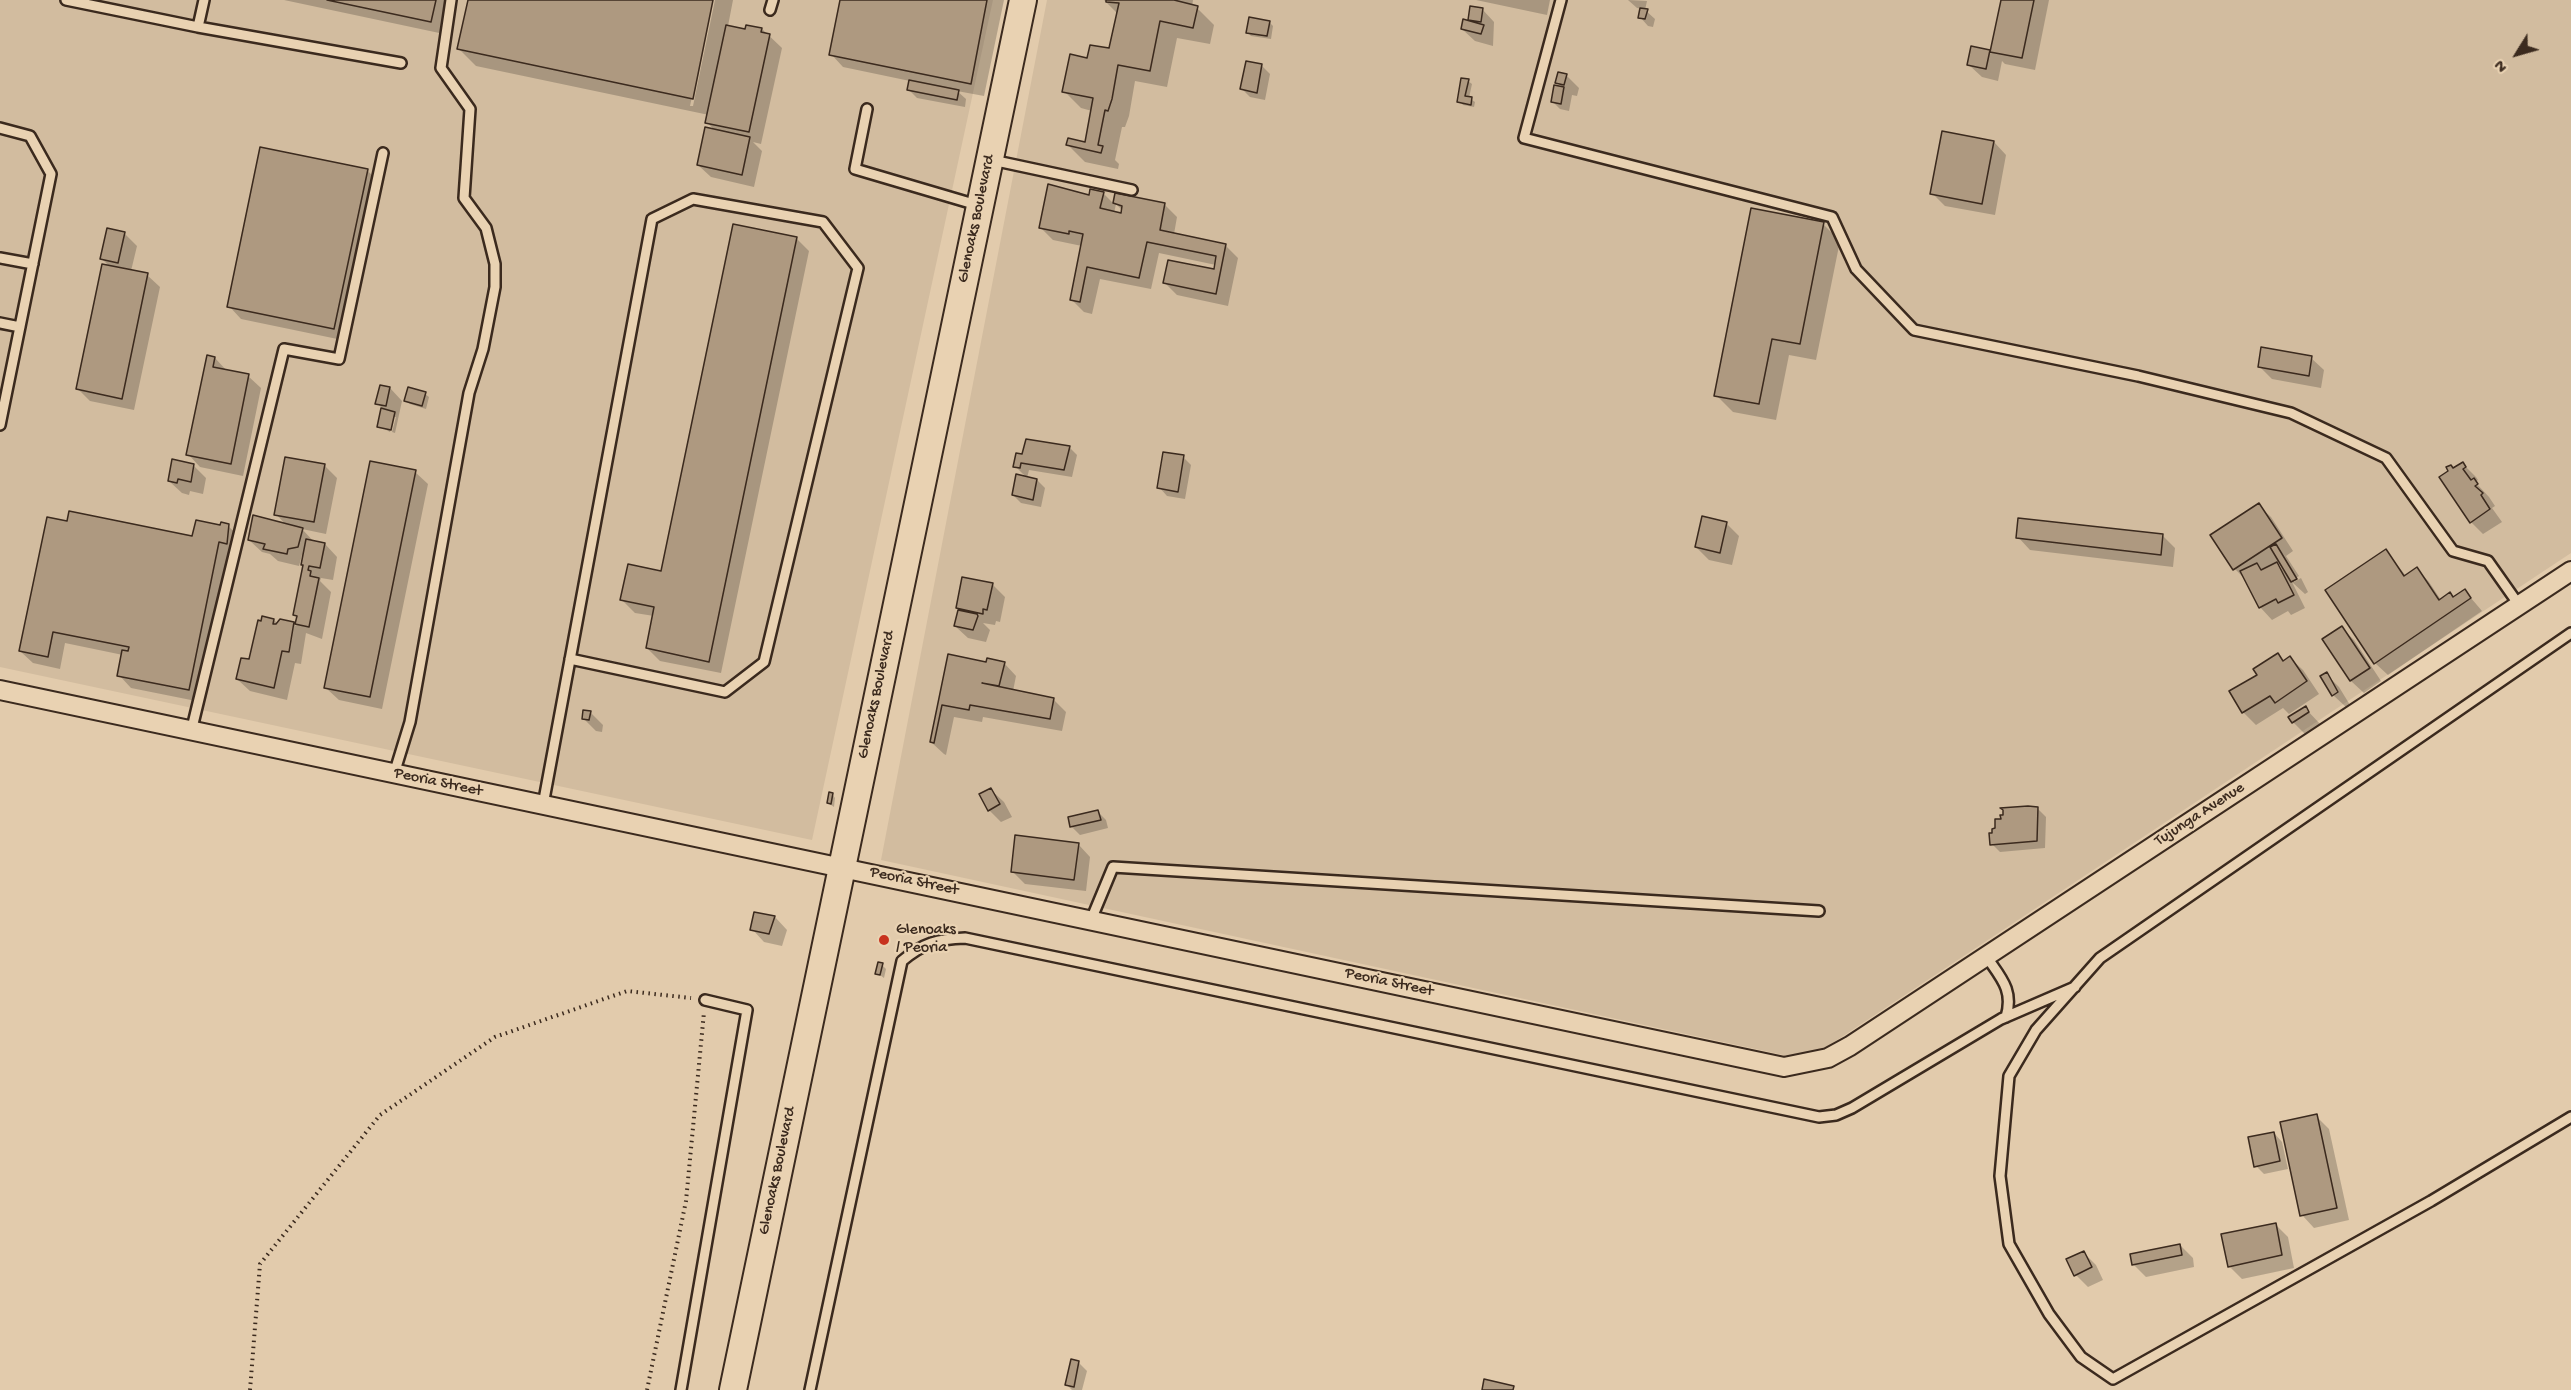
<!DOCTYPE html>
<style>
body{margin:0}
#map{position:relative;width:2571px;height:1390px;overflow:hidden;background:#e2cbac;font-family:"Gochi Hand",sans-serif}
canvas{display:block}
.north{position:absolute;left:2487px;top:24px;width:60px;height:60px;-webkit-text-stroke:4px #e9d2b2;paint-order:stroke;rotate:233deg;font-size:16px;font-weight:700;line-height:24px;text-align:center;color:#3b2a1e}
.north::after{content:'';display:block;margin:auto;width:21px;height:27px;background:#3b2a1e;clip-path:polygon(50% 0,100% 100%,50% 72%,0 100%)}
</style>
<div id="map">
<canvas width="2571" height="1390"></canvas>
<div class="north">N</div>
</div>
<script>
const ctx = document.querySelector('canvas').getContext('2d');
ctx.lineJoin = 'round';
function fill(path, color) {
  ctx.fillStyle = color;
  ctx.fill(path, 'evenodd');
}
function stroke(path, color, width, dash) {
  ctx.strokeStyle = color;
  ctx.lineWidth = width;
  ctx.lineCap = dash ? 'butt' : 'round';
  ctx.setLineDash(dash || []);
  ctx.stroke(path);
}
function label(font, color, halo, rows, align = 'center') {
  ctx.font = font + ' "Gochi Hand",sans-serif';
  ctx.lineWidth = 4.5;
  ctx.setLineDash([]);
  ctx.textBaseline = 'middle';
  ctx.strokeStyle = halo;
  ctx.fillStyle = color;
  for (const [text, x, y, turn = 0] of rows) {
    ctx.save();
    ctx.translate(x, y);
    ctx.rotate((+turn || 0) * Math.PI / 180);
    ctx.textAlign = isNaN(turn) ? turn : align;
    if (halo) ctx.strokeText(text, 0, 0);
    ctx.fillText(text, 0, 0);
    ctx.restore();
  }
}
fill(new Path2D(`
 M0 0H993L812 840 0 667Z
 M1047 0H2571V553L1813 1056H1788L881 860Z`), '#d2bc9f');
fill(new Path2D(`
 M284 0H451L444 34Z
 M469 0H712L690 106H693L715 0H733L728 26 747 30 762 29 782 48 761 144 753 142 762 151 754 187 711 177 698 165 715 131 707 122 709 115 476 66 459 49Z
 M842 0H1004L984 96 957 91 966 99 965 107 917 98 909 90 910 81 843 67 831 54Z
 M1104 0H1193L1192 7 1197 8 1214 25 1210 44 1177 38 1167 87 1135 81 1129 116 1125 127H1122L1115 160 1119 164 1118 169 1085 162 1068 145 1086 143 1092 111 1081 108 1064 91 1088 60 1110 50 1118 14Z
 M1476 0H1550L1547 15Z
 M1628 0 1647 1 1645 10 1655 19 1653 27 1648 26 1640 17 1642 9 1637 8Z
 M2002 0H2049L2035 70 2005 64 2002 61 1998 81 1982 77 1969 65 1989 51 1991 54Z
 M1471 8 1482 9 1494 22 1493 46 1475 41 1462 29 1470 22Z
 M1269 22 1273 26 1271 39 1251 36 1247 32Z
 M1262 66 1270 74 1265 100 1250 97 1242 89Z
 M1566 75 1579 88 1577 96 1572 95 1569 111 1560 109 1552 101 1564 89 1557 82Z
 M1468 81 1472 84 1469 98 1475 102 1474 107 1463 105 1459 101Z
 M1994 142 2006 155 1995 215 1945 206 1932 193Z
 M367 170 379 183 347 341 241 319 229 306Z
 M1103 193 1114 204 1116 195 1165 205 1177 217 1174 234 1225 245 1238 258 1228 306 1177 295 1165 283 1215 271 1216 265 1159 253 1151 289 1100 279 1092 314 1084 312 1071 299 1082 246 1053 240 1040 227 1090 197ZM1116 204 1123 211 1122 215 1114 213Z
 M1823 224 1840 241 1816 360 1789 355 1776 420 1733 412 1716 395Z
 M124 233 137 246 131 271 147 275 160 287 134 410 90 401 78 389 110 267 102 259Z
 M796 238 809 251 721 673 660 661 647 648 654 616 635 613 622 600 663 573Z
 M215 358 227 371 248 376 261 388 243 476 200 467 188 454Z
 M2311 358 2324 370 2321 388 2272 379 2259 366Z
 M390 388 402 401 395 433 392 432 396 417H393L390 432 379 426 383 409 377 403Z
 M425 394 429 397 426 409 410 404 406 401Z
 M1069 447 1077 455 1072 477 1029 470 1027 478 1037 480 1045 488 1041 507 1021 503 1013 495 1027 478 1015 466 1024 456Z
 M1183 457 1191 465 1185 499 1167 496 1159 487Z
 M2463 464 2476 477 2478 480 2475 482 2489 497 2495 506 2492 508 2502 522 2483 534 2471 522 2453 469Z
 M324 465 337 478 326 534 302 529 315 543 325 544 337 557 333 580 321 578 320 581 331 592 322 639 306 633 301 664 295 663 287 700 250 691 237 679 251 661 274 620 278 624 293 623 296 626 298 618 295 615 305 566 304 556 302 555 299 566 278 561 270 554 262 552 249 540 287 526 276 514Z
 M194 466 206 478 203 494 190 491 189 495 182 493 169 481Z
 M415 472 428 484 382 709 339 700 326 688Z
 M2258 505 2271 517 2293 551 2286 556 2299 576 2294 579V582L2301 578 2308 592 2305 594 2292 582 2305 608 2291 615 2288 611 2272 620 2260 607 2247 581 2235 569ZM2280 560 2286 573 2276 563Z
 M1726 523 1739 536 1732 565 1709 560 1696 547Z
 M228 526 241 538 239 556 231 554 201 702 131 688 119 675 123 655 65 643 60 669 33 663 20 651 193 538Z
 M2163 536 2175 548 2173 567 2030 550 2018 537Z
 M2386 551 2406 576 2417 569 2429 582 2441 600 2454 598 2465 591 2482 611 2388 675 2375 663Z
 M963 579 993 585 1005 597 1000 622 996 621 995 625 983 623 990 630 986 642 968 638 955 626 960 610 957 607Z
 M2342 628 2354 640 2381 681 2364 693 2351 681 2324 639Z
 M2278 655 2284 662 2290 658 2303 670 2319 694 2289 714 2283 708 2256 725 2243 712 2231 692 2259 675Z
 M949 656 987 663H1004L1016 676 1013 691 1054 700 1066 712 1062 731 983 717 982 722 954 717 946 755 944 754 931 742Z
 M2326 674 2339 687 2350 705 2346 707 2333 695Z
 M2305 708 2321 725 2306 735 2293 722Z
 M590 712 603 725 602 732 596 731 584 719Z
 M991 790 1004 802 1012 817 1001 822 989 810Z
 M832 794 835 798 834 807 828 803Z
 M2038 809 2046 817 2045 848 2000 852 1992 844 1994 834Z
 M1098 812 1106 820 1108 828 1080 835 1071 826Z
 M1078 844 1090 857 1086 891 1025 884 1012 871Z
 M755 913 775 917 787 930 782 946 764 942 752 929Z
 M882 965 886 969 884 978 877 973Z
 M2316 1116 2329 1129 2349 1220 2314 1228 2302 1215Z
 M2274 1133 2282 1142 2288 1169 2264 1174 2256 1166Z
 M2275 1224 2288 1237 2294 1268 2242 1279 2229 1266Z
 M2180 1245 2193 1258 2194 1267 2146 1277 2133 1264Z
 M2083 1252 2096 1265 2103 1280 2088 1287 2076 1275Z
 M1079 1363 1087 1371 1082 1390H1072L1066 1384Z`), '#0003');
const building = new Path2D(`
 M327 0H436L431 22Z
 M468 0H713L693 99 457 49Z
 M840 0H987L971 84 829 55Z
 M1106 0H1174L1198 6 1193 28 1160 21 1150 71 1118 65 1112 99 1108 111 1105 110 1098 145 1103 146 1101 153 1066 145 1068 138 1085 142 1093 98 1062 92 1070 54 1087 58 1090 45 1109 48 1119 3 1106 2Z
 M2001 0H2034L2022 58 1990 52Z
 M1470 6 1483 8 1481 22 1468 20Z
 M1640 8 1648 9 1645 19 1638 18Z
 M1249 17 1270 21 1267 36 1246 33Z
 M1463 19 1484 25 1481 34 1461 29Z
 M726 25 745 29 746 25 762 28 761 32 770 34 749 132 705 123Z
 M1971 46 1990 50 1986 69 1967 65Z
 M1246 61 1262 64 1257 93 1240 89Z
 M1558 72 1567 74 1564 85 1555 83Z
 M1461 78 1469 79 1465 96 1472 97 1471 105 1457 102Z
 M909 80 959 90 957 100 907 90Z
 M1554 85 1564 87 1561 104 1551 102Z
 M705 127 750 137 742 175 697 165Z
 M1942 131 1994 141 1982 204 1930 194Z
 M260 147 368 169 334 329 227 307Z
 M1048 184 1089 195 1090 189 1104 192 1100 208 1121 213 1122 206 1113 203 1115 193 1165 203 1160 230 1226 244 1216 294 1163 283 1168 260 1214 269 1216 256 1147 242 1139 278 1087 267 1080 302 1070 300 1083 234 1069 231V234L1039 228Z
 M1751 208 1824 222 1800 344 1772 339 1759 404 1714 396Z
 M733 224 797 237 709 662 646 648 654 607 620 600 628 564 661 571Z
 M107 228 125 232 118 263 100 259Z
 M102 264 148 273 122 399 76 389Z
 M2261 347 2312 356 2309 376 2258 367Z
 M207 355 215 357 213 367 249 374 231 464 186 455Z
 M380 385 390 387 386 406 375 404Z
 M408 387 426 392 422 406 404 401Z
 M381 408 395 412 391 430 377 427Z
 M1026 439 1070 446 1064 470 1021 463 1020 468 1013 467 1016 453 1022 454Z
 M1163 452 1184 455 1178 492 1157 488Z
 M285 457 325 464 314 522 274 515Z
 M172 459 194 464 191 482 178 479 177 483 168 481Z
 M370 461 416 470 370 697 324 688Z
 M2463 462 2466 467 2463 469 2471 480 2474 478 2478 484 2475 486 2483 493 2481 495 2490 509 2470 523 2439 477 2448 471 2446 467 2451 465 2453 468Z
 M1016 474 1037 479 1033 500 1012 495Z
 M2259 503 2282 538 2233 570 2210 535Z
 M69 511 192 536 196 520 220 525 221 522 229 524 227 544 219 542 189 690 117 676 122 650 128 651 129 647 53 632 48 657 19 651 47 517 67 521Z
 M253 515 303 528 298 547 288 549 287 554 263 549 265 544 248 540Z
 M1702 516 1727 522 1720 553 1695 547Z
 M2018 518 2163 534 2161 555 2016 538Z
 M306 539 325 543 320 568 309 566 308 570 311 571 310 576 319 578 309 627 295 624 297 616 293 615 303 565H301Z
 M2276 544 2297 579 2291 582 2270 547Z
 M2386 549 2404 576 2417 567 2439 600 2450 592 2453 597 2465 589 2471 598 2374 664 2325 590Z
 M2277 562 2294 595 2278 603 2276 599 2259 608 2240 571 2257 563 2261 570Z
 M962 577 993 583 987 610 983 609V614L956 608Z
 M958 610 977 614 978 616 973 630 954 626Z
 M262 616 274 619 273 624H276L280 619 294 622 289 652 282 651 274 688 236 679 241 658 249 659 258 620 261 621Z
 M2342 626 2370 668 2350 681 2322 639Z
 M2278 653 2283 661 2290 656 2307 681 2275 703 2270 696 2242 713 2229 691 2257 675 2253 669Z
 M948 654 986 662 987 658 1005 662 999 686 982 683 1054 698 1050 719 970 705 969 710 942 705 934 743 930 742Z
 M2327 672 2338 692 2332 696 2320 676Z
 M2306 706 2309 712 2292 723 2288 717Z
 M583 710 591 711 589 720 582 719Z
 M991 788 1000 804 988 811 979 794Z
 M829 792 833 793 831 804 827 803Z
 M2028 806 2038 807 2037 841 1990 845 1989 833H1992V829L1995 828V819H2001L2000 815H2003V810L2000 808Z
 M1098 810 1101 820 1070 827 1068 817Z
 M1015 835 1079 843 1074 880 1011 872Z
 M754 912 775 916 769 934 750 930Z
 M878 962 883 963 880 975 875 974Z
 M2317 1114 2337 1208 2300 1216 2280 1122Z
 M2274 1132 2280 1161 2254 1167 2248 1137Z
 M2276 1223 2282 1255 2228 1267 2221 1234Z
 M2180 1244 2182 1255 2132 1265 2130 1254Z
 M2084 1251 2092 1267 2074 1276 2066 1259Z
 M1071 1359 1079 1361 1074 1387 1065 1385Z
 M1484 1379 1514 1386 1513 1390H1482Z`);
fill(building, '#ae9980');
stroke(building, '#3b2a1e', 1.5);
const lane = new Path2D(`
 M66 0 198 27 204 0
 M1561 0 1524 138 1832 217 1856 269 1914 330 2138 376 2291 413 2386 458 2453 551 2488 561 2519 605
 M770 10 773 0
 M198 27 401 63
 M867 109 855 169 977 205
 M0 128 30 136 51 174 0 425
 M992 160 1132 190
 M0 258 33 264
 M0 323 20 327
 M2571 633 2100 958 2036 1030 2009 1076 2000 1176 2009 1244 2049 1314 2081 1357 2113 1379 2431 1201 2571 1117
 M191 732 284 349 339 359 383 153
 M394 774 410 722 469 393 483 349 495 287V264L486 228 464 198 470 109 441 68 451 0
 M543 805 652 219 693 199 823 222 858 268 764 662 725 692 570 659
 M1091 920 1113 867 1819 911
 M1986 956C2001 978 2014 990 2006 1017
 M681 1390 747 1010 705 1000
 M810 1390 902 961C923 943 938 939 965 938L1819 1117 1836 1115 1852 1108 2001 1019 2075 987`);
const street = new Path2D(`
 M0 690 1784 1067 1828 1058 1850 1046 2571 571`);
const secondary = new Path2D(`
 M733 1390 1023 0`);
stroke(lane, '#3b2a1e', 14);
stroke(street, '#3b2a1e', 22);
stroke(secondary, '#3b2a1e', 30);
stroke(new Path2D(`
 M250 1390 260 1264 380 1115 495 1037 627 991 691 998
 M647 1390 686 1201 704 1012`), '#3b2a1e', 4, [1.5, 4.5]);
stroke(lane, '#e9d2b2', 9);
stroke(street, '#e9d2b2', 18);
stroke(secondary, '#e9d2b2', 26);
for (const [x, y, r, color] of [
 [884,940,6,"#c8321e"]
]) {
  const dot = new Path2D();
  dot.arc(x, y, r, 0, 2 * Math.PI);
  ctx.fillStyle = color;
  ctx.fill(dot);
  stroke(dot, '#e9d2b2', 2);
}
label('16px', '#3b2a1e', '#e9d2b2', [
 ["Glenoaks Boulevard",977,219,-78],
 ["Glenoaks Boulevard",877,695,-78],
 ["Peoria Street",438,783,12],
 ["Tujunga Avenue",2200,815,-33],
 ["Peoria Street",914,882,12],
 ["Peoria Street",1389,983,12],
 ["Glenoaks Boulevard",778,1171,-78]
]);
label('16px', '#3b2a1e', '#e9d2b2', [
 ["Glenoaks",896,931],
 ["/ Peoria",896,949]
], 'left');
</script>
